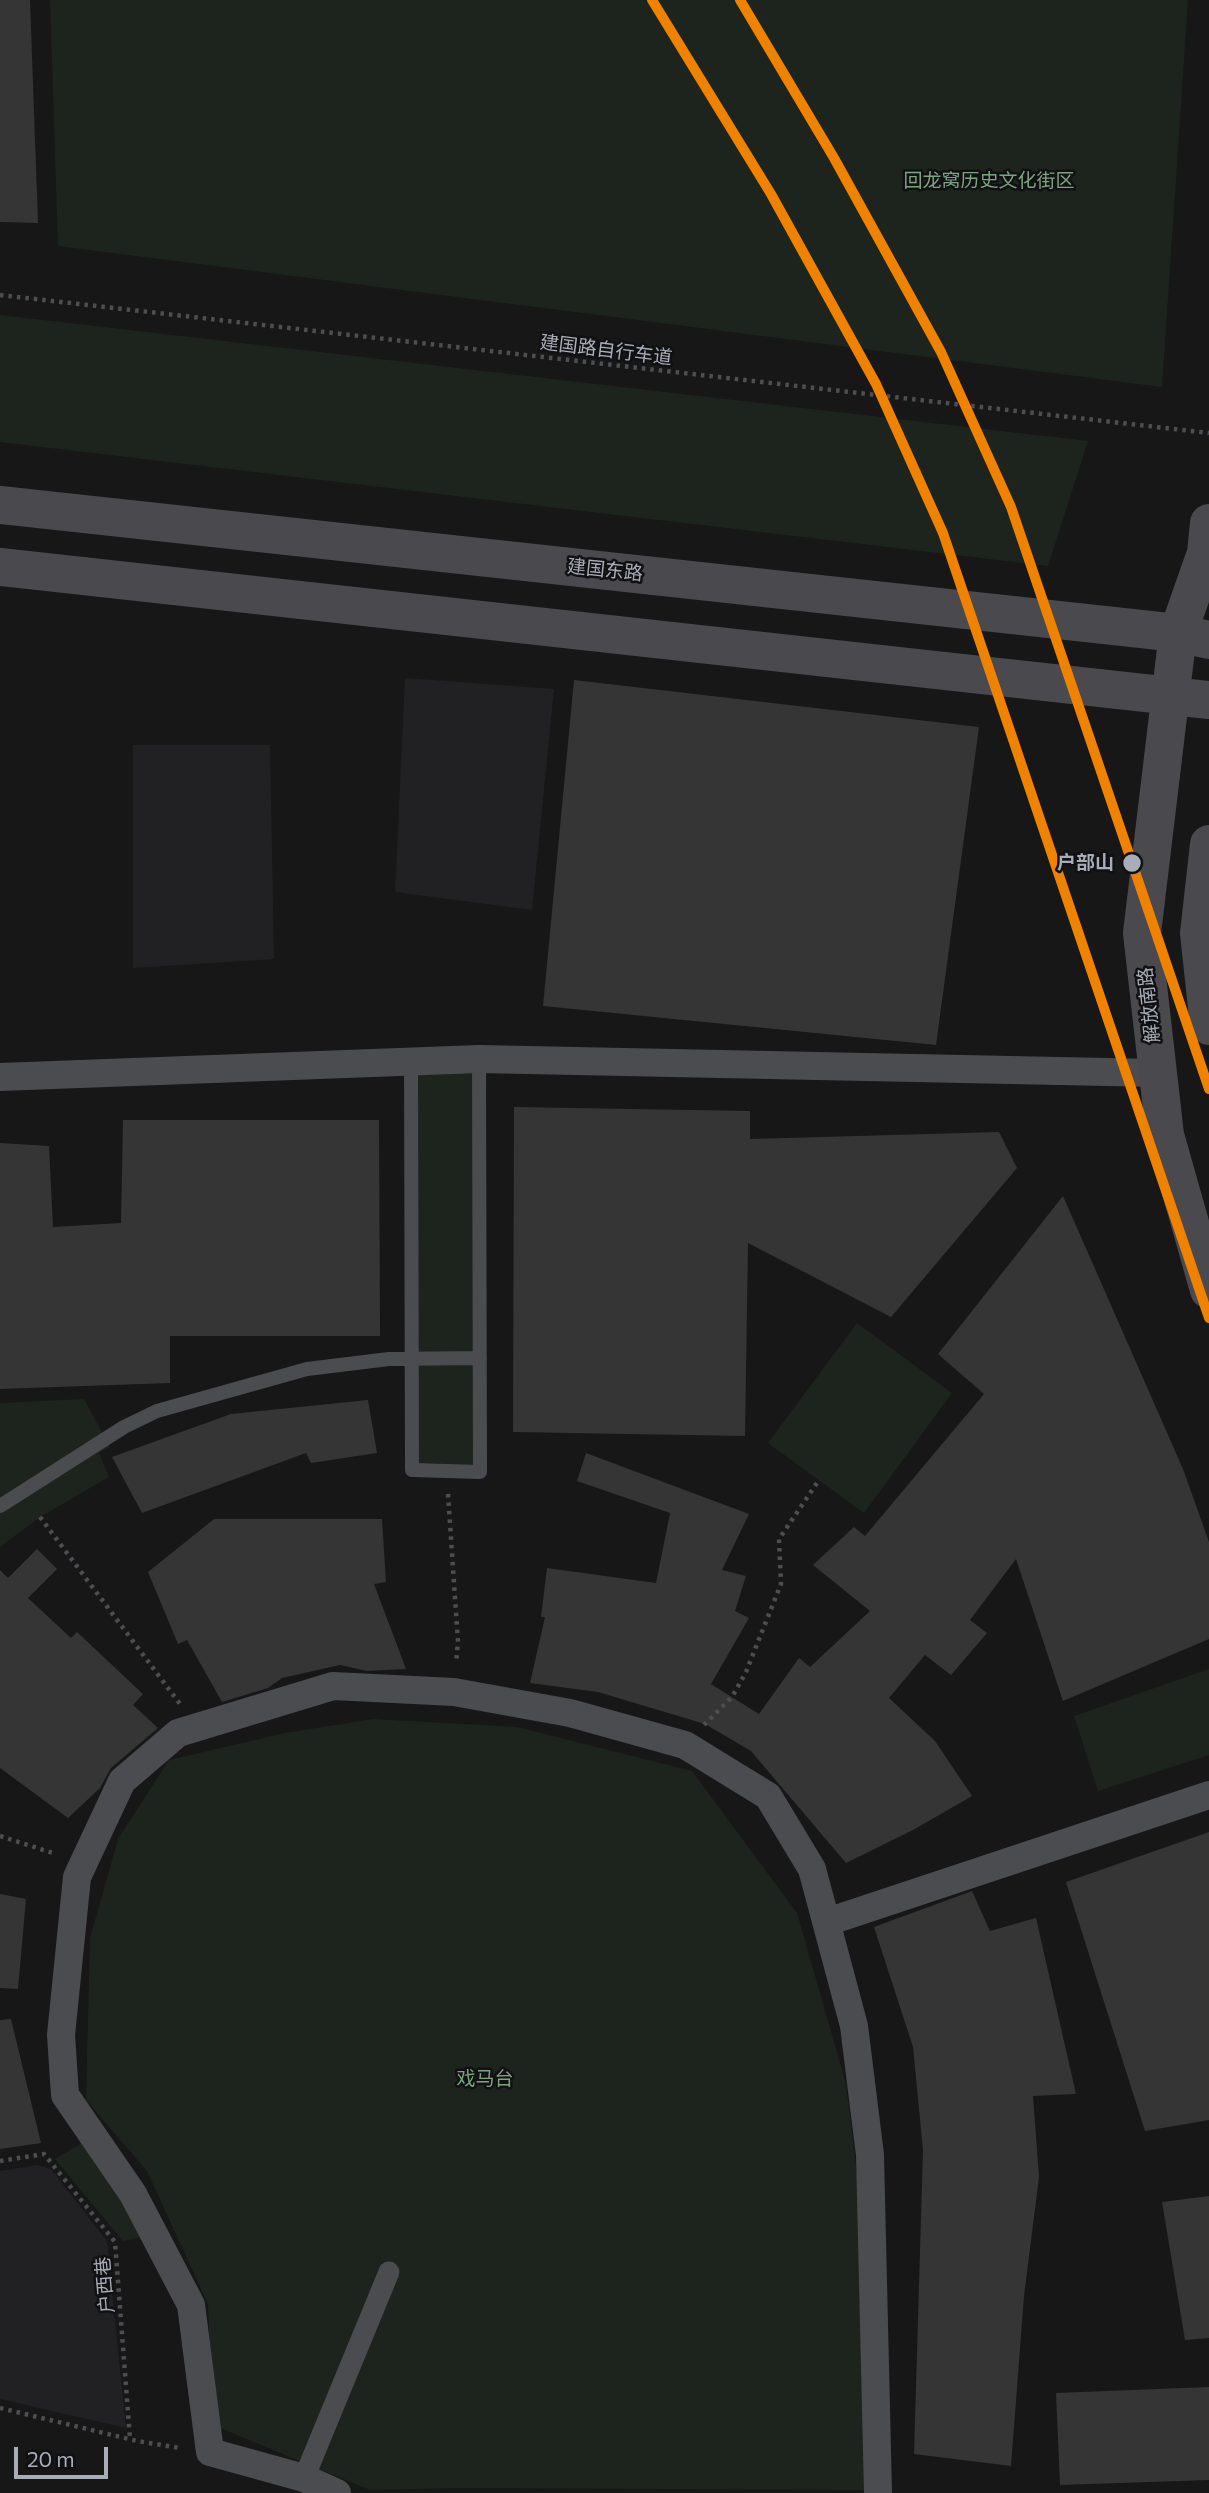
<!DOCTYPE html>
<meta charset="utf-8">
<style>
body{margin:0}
#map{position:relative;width:1209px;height:2493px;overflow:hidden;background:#171717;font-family:Commissioner,sans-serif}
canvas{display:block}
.scale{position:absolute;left:14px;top:2447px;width:94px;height:32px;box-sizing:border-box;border:4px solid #a8adb8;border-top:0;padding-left:9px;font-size:21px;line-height:24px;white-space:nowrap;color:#a8adb8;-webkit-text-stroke:5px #111113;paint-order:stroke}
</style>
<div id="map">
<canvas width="1209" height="2493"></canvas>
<div class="scale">20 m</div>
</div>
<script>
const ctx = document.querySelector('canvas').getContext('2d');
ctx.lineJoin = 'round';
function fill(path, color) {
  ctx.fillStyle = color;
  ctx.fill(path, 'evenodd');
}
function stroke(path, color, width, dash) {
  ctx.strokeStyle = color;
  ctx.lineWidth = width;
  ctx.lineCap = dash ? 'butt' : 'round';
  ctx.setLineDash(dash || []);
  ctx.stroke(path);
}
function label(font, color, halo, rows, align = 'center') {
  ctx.font = font + ' Commissioner,"Noto Sans SC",sans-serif';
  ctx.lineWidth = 5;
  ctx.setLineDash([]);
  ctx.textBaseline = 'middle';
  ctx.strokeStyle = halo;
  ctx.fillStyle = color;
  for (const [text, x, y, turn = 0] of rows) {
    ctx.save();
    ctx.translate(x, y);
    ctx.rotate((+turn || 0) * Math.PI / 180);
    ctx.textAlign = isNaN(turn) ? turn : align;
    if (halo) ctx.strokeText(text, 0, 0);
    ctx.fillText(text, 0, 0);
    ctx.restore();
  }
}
fill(new Path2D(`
 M405 678 554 689 532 910 395 892Z
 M133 745H270L274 959 133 968Z
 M37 2165 51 2169 107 2241 126 2428 0 2399V2171Z`), '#212123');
fill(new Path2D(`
 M50 0H1188L1162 387 58 246Z
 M0 315 1088 441 1048 566 0 442Z
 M411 1071 479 1072 480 1472 412 1470Z
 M857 1323 952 1393 864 1513 768 1443Z
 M84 1399 110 1447 99 1453 109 1477 40 1517 0 1547V1403Z
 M1209 1669V1755L1098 1791 1074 1716Z
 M373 1719 517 1727 692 1771 797 1913 846 2084 863 2222 868 2490 460 2488 370 2490 213 2425 208 2304 147 2171 86 2100 90 1938 118 1839 169 1760 285 1733Z
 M87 2140 146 2236 123 2241 55 2159Z`), '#1d241e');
fill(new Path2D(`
 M0 0H30L38 223 0 222Z
 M574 680 979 727 936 1045 543 1006Z
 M514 1107 750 1111V1139L999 1132 1017 1168 891 1317 748 1243 745 1436 513 1432Z
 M123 1120H379L380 1336H170V1383L0 1389V1143L49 1146 53 1227 121 1223Z
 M1063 1196 1183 1469 1209 1542V1639L1063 1701 1016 1559 970 1620 987 1633 951 1675 925 1655 889 1698 935 1741 972 1796 913 1830 846 1863 751 1751 705 1724 598 1692 530 1683 545 1617H541L547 1568 656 1583 670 1513 577 1481 586 1453 749 1514 722 1570 746 1576 735 1611 749 1618 711 1684 759 1714 799 1658 810 1667 870 1611 813 1565 854 1527 865 1536 984 1394 938 1354Z
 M368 1400 377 1453 311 1463 306 1453 142 1513 112 1457 231 1414Z
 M214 1519H382L386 1582 374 1584 406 1669 367 1671 340 1665 282 1678 268 1688 222 1702 187 1640 178 1644 148 1572Z
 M37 1549 57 1569 28 1598 71 1638 77 1632 143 1694 133 1705 158 1728 111 1768 100 1788 68 1818 0 1768V1570L8 1578Z
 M1209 1832V2120L1145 2131 1066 1882Z
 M972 1891 990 1931 1036 1918 1076 2094 1033 2096 1039 2177 1024 2296 1011 2466 914 2454 923 2150 913 2047 874 1927Z
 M0 1894 26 1899 18 1989 0 1988Z
 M11 2019 41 2143 0 2149V2020Z
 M1209 2196V2338L1185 2340 1162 2202Z
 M1209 2387V2480L1060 2485 1056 2393Z`), '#353536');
stroke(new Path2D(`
 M0 295 1209 433
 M448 1494 458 1642 456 1663
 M40 1517 180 1704
 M704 1725 732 1697 746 1672 781 1584 779 1539 819 1480
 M0 1836 56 1854
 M0 2161 44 2154 115 2242 130 2439
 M0 2408 137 2441 180 2448`), '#4d4e52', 4.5, [3.5, 5]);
stroke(new Path2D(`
 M411 1060 412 1470 480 1472 479 1059
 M0 1506 124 1427 157 1411 307 1369 389 1359 480 1358`), '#4b4c50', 14);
stroke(new Path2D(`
 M304 2478 389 2272`), '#4b4c50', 21);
stroke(new Path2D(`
 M0 1077 479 1059 1156 1073
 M827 1922 1209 1795
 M337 2493 304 2478 210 2452 191 2305 133 2194 65 2095 61 2035 77 1877 122 1781 178 1733 333 1686 454 1692 570 1713 685 1745 768 1796 812 1869 854 2026 870 2155 878 2493`), '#4b4c50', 28);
stroke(new Path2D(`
 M0 505 1178 633 1209 640
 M1209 523 1206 553 1178 633 1142 933 1165 1135 1209 1290
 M0 567 1209 700
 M1209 844 1199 933 1209 1026`), '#4a4a4e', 38);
stroke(new Path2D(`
 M652 0 771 194 876 384 943 533 1209 1318
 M740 0 834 158 941 352 1011 507 1209 1089`), '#ef8200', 10);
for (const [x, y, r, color] of [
 [1132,863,10,"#a8adb8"]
]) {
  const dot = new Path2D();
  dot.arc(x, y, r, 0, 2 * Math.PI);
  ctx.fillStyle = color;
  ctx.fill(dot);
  stroke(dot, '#111113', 2.5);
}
label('19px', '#7fa381', '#111113', [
 ["回龙窝历史文化街区",989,181],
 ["戏马台",485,2079]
]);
label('19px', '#a8adb8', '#111113', [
 ["建国路自行车道",606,350,7],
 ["建国东路",605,570,6],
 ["解放南路",1149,1005,-96],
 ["户西巷",105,2285,-95]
]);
label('bold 19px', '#a8adb8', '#111113', [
 ["户部山",1114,863]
], 'right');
</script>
